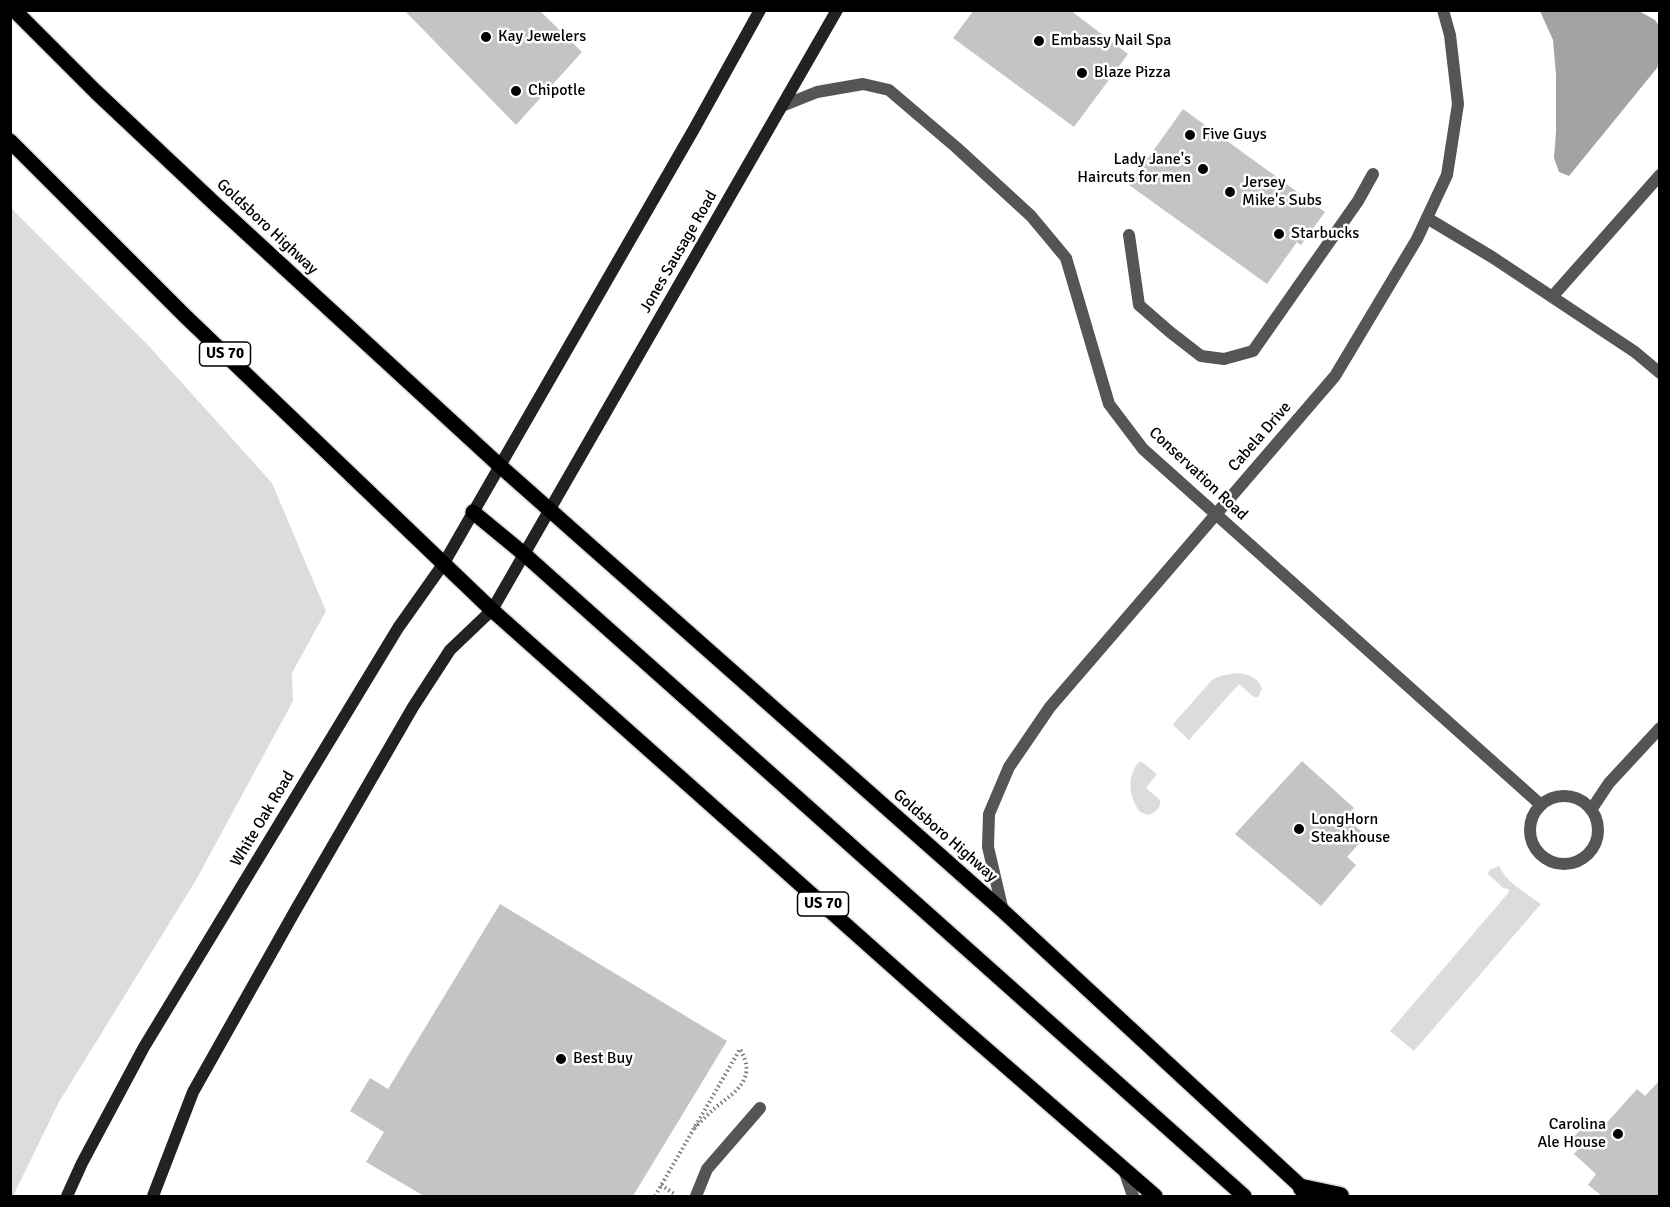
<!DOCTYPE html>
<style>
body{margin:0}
#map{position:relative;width:1670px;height:1207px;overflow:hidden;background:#fff;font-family:Signika,sans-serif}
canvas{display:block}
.frame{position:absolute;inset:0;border:12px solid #000;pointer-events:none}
</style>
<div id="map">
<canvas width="1670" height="1207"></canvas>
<div class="frame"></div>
</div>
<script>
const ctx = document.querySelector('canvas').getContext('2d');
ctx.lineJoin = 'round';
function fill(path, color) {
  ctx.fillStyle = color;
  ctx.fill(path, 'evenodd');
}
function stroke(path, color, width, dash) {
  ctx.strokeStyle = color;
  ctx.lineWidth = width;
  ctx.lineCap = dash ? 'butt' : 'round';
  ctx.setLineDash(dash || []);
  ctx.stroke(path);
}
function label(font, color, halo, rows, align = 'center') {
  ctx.font = font + ' Signika,sans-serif';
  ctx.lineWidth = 5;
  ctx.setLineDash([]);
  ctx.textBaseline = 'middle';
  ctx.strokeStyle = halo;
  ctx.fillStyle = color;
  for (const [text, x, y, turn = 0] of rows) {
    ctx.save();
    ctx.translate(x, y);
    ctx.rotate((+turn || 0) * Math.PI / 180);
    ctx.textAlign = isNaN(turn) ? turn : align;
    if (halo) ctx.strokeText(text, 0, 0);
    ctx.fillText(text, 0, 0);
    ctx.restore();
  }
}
fill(new Path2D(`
 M10 207 147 344 272 483 326 611 292 673 293 701 196 880 59 1102 13 1196H10Z
 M1236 673C1247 674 1259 677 1262 689L1258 697H1254L1239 684 1189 740 1173 725 1174 723 1212 680 1220 676Z
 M1139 762H1142L1157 774 1146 788 1160 800C1161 808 1156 812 1149 815L1140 812C1129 797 1126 777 1139 762Z
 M1499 866C1507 883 1526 893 1541 904L1414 1051 1390 1031 1509 892V889L1503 888 1488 874 1489 870Z`), '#dcdcdc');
fill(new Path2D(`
 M1540 11H1639L1655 20 1659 26V63L1657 68 1569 176 1559 172 1554 158 1556 132V75L1553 40Z`), '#a3a3a3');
fill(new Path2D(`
 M404 10H539L582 52 516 125Z
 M974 10H1070L1128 54 1074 127 953 38Z
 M1183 109 1325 212 1301 245 1297 242 1267 284 1129 185Z
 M1302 761 1354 808 1348 814 1355 820 1352 823 1366 836 1347 857 1356 865 1321 906 1235 834Z
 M500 904 727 1041 633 1196H424L366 1162 384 1132 350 1111 370 1078 388 1089Z
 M1660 1080V1196H1602L1588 1185 1596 1174 1574 1154 1581 1146 1572 1139 1589 1120 1601 1129 1637 1089 1645 1096Z`), '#c4c4c4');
const primary = new Path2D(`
 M14 10 96 92 215 204 500 466 1003 911 1309 1194
 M10 141 184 315 492 610 955 1022 1155 1196
 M473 512 524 554 1244 1196`);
const highway = new Path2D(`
 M1302 1188 1340 1196`);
stroke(primary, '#dbdbdb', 18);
stroke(highway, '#dbdbdb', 21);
stroke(new Path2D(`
 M661 1185 676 1195
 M655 1196 740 1049C757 1078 737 1091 716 1107 708 1114 700 1123 692 1130`), '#777', 4, [1.5, 3]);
stroke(new Path2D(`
 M1427 218 1492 257 1635 352 1660 373
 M1129 235 1139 305 1170 332 1201 356 1224 359 1253 351 1358 201 1373 174
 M1552 297 1660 175
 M1530 830a34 34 0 1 1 68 0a34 34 0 1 1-68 0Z
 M1591 810 1609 783 1660 728
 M696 1196 707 1169 760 1108`), '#555', 12);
stroke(new Path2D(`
 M782 106 817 92 863 84 889 90 957 148 1031 216 1066 258 1109 404 1143 449 1541 805
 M1003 911 988 847 989 814 1009 767 1050 707 1335 376 1417 239 1447 175 1458 104 1450 35 1443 10
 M1123 1167 1133 1196`), '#555', 12);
stroke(new Path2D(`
 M67 1196 82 1163 144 1047 398 628 444 563 694 129 760 10
 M153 1196 193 1092 295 911 413 707 450 650 492 610 837 10`), '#222', 12);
stroke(primary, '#000', 15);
stroke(highway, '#000', 18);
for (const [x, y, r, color] of [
 [486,37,6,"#000"],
 [1039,41,6,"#000"],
 [1082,73,6,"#000"],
 [516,91,6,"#000"],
 [1190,135,6,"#000"],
 [1203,169,6,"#000"],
 [1230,192,6,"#000"],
 [1279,234,6,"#000"],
 [1299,829,6,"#000"],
 [561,1059,6,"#000"],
 [1618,1134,6,"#000"]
]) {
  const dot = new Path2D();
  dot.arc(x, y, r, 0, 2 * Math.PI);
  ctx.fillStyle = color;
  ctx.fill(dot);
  stroke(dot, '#fff', 2);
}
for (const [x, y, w] of [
 [225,354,51],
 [823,904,51]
]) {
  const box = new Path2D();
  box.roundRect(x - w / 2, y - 12, w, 24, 4.5);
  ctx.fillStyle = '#fff';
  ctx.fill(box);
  stroke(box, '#000', 1.5);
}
label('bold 15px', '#000', null, [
 ["US 70",225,354],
 ["US 70",823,904]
]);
label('16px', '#000', '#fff', [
 ["Kay Jewelers",498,37],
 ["Embassy Nail Spa",1051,41],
 ["Blaze Pizza",1094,73],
 ["Chipotle",528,91],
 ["Five Guys",1202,135],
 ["Lady Jane's",1191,160,"right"],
 ["Haircuts for men",1191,178,"right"],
 ["Jersey",1242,183],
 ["Mike's Subs",1242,201],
 ["Starbucks",1291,234],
 ["LongHorn",1311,820],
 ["Steakhouse",1311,838],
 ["Best Buy",573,1059],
 ["Carolina",1606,1125,"right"],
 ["Ale House",1606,1143,"right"]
], 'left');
label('16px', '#000', '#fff', [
 ["Goldsboro Highway",267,227,43],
 ["Jones Sausage Road",679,252,-60],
 ["Cabela Drive",1260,437,-49],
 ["Conservation Road",1198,474,43],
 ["White Oak Road",263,819,-59],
 ["Goldsboro Highway",945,836,41]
]);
</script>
